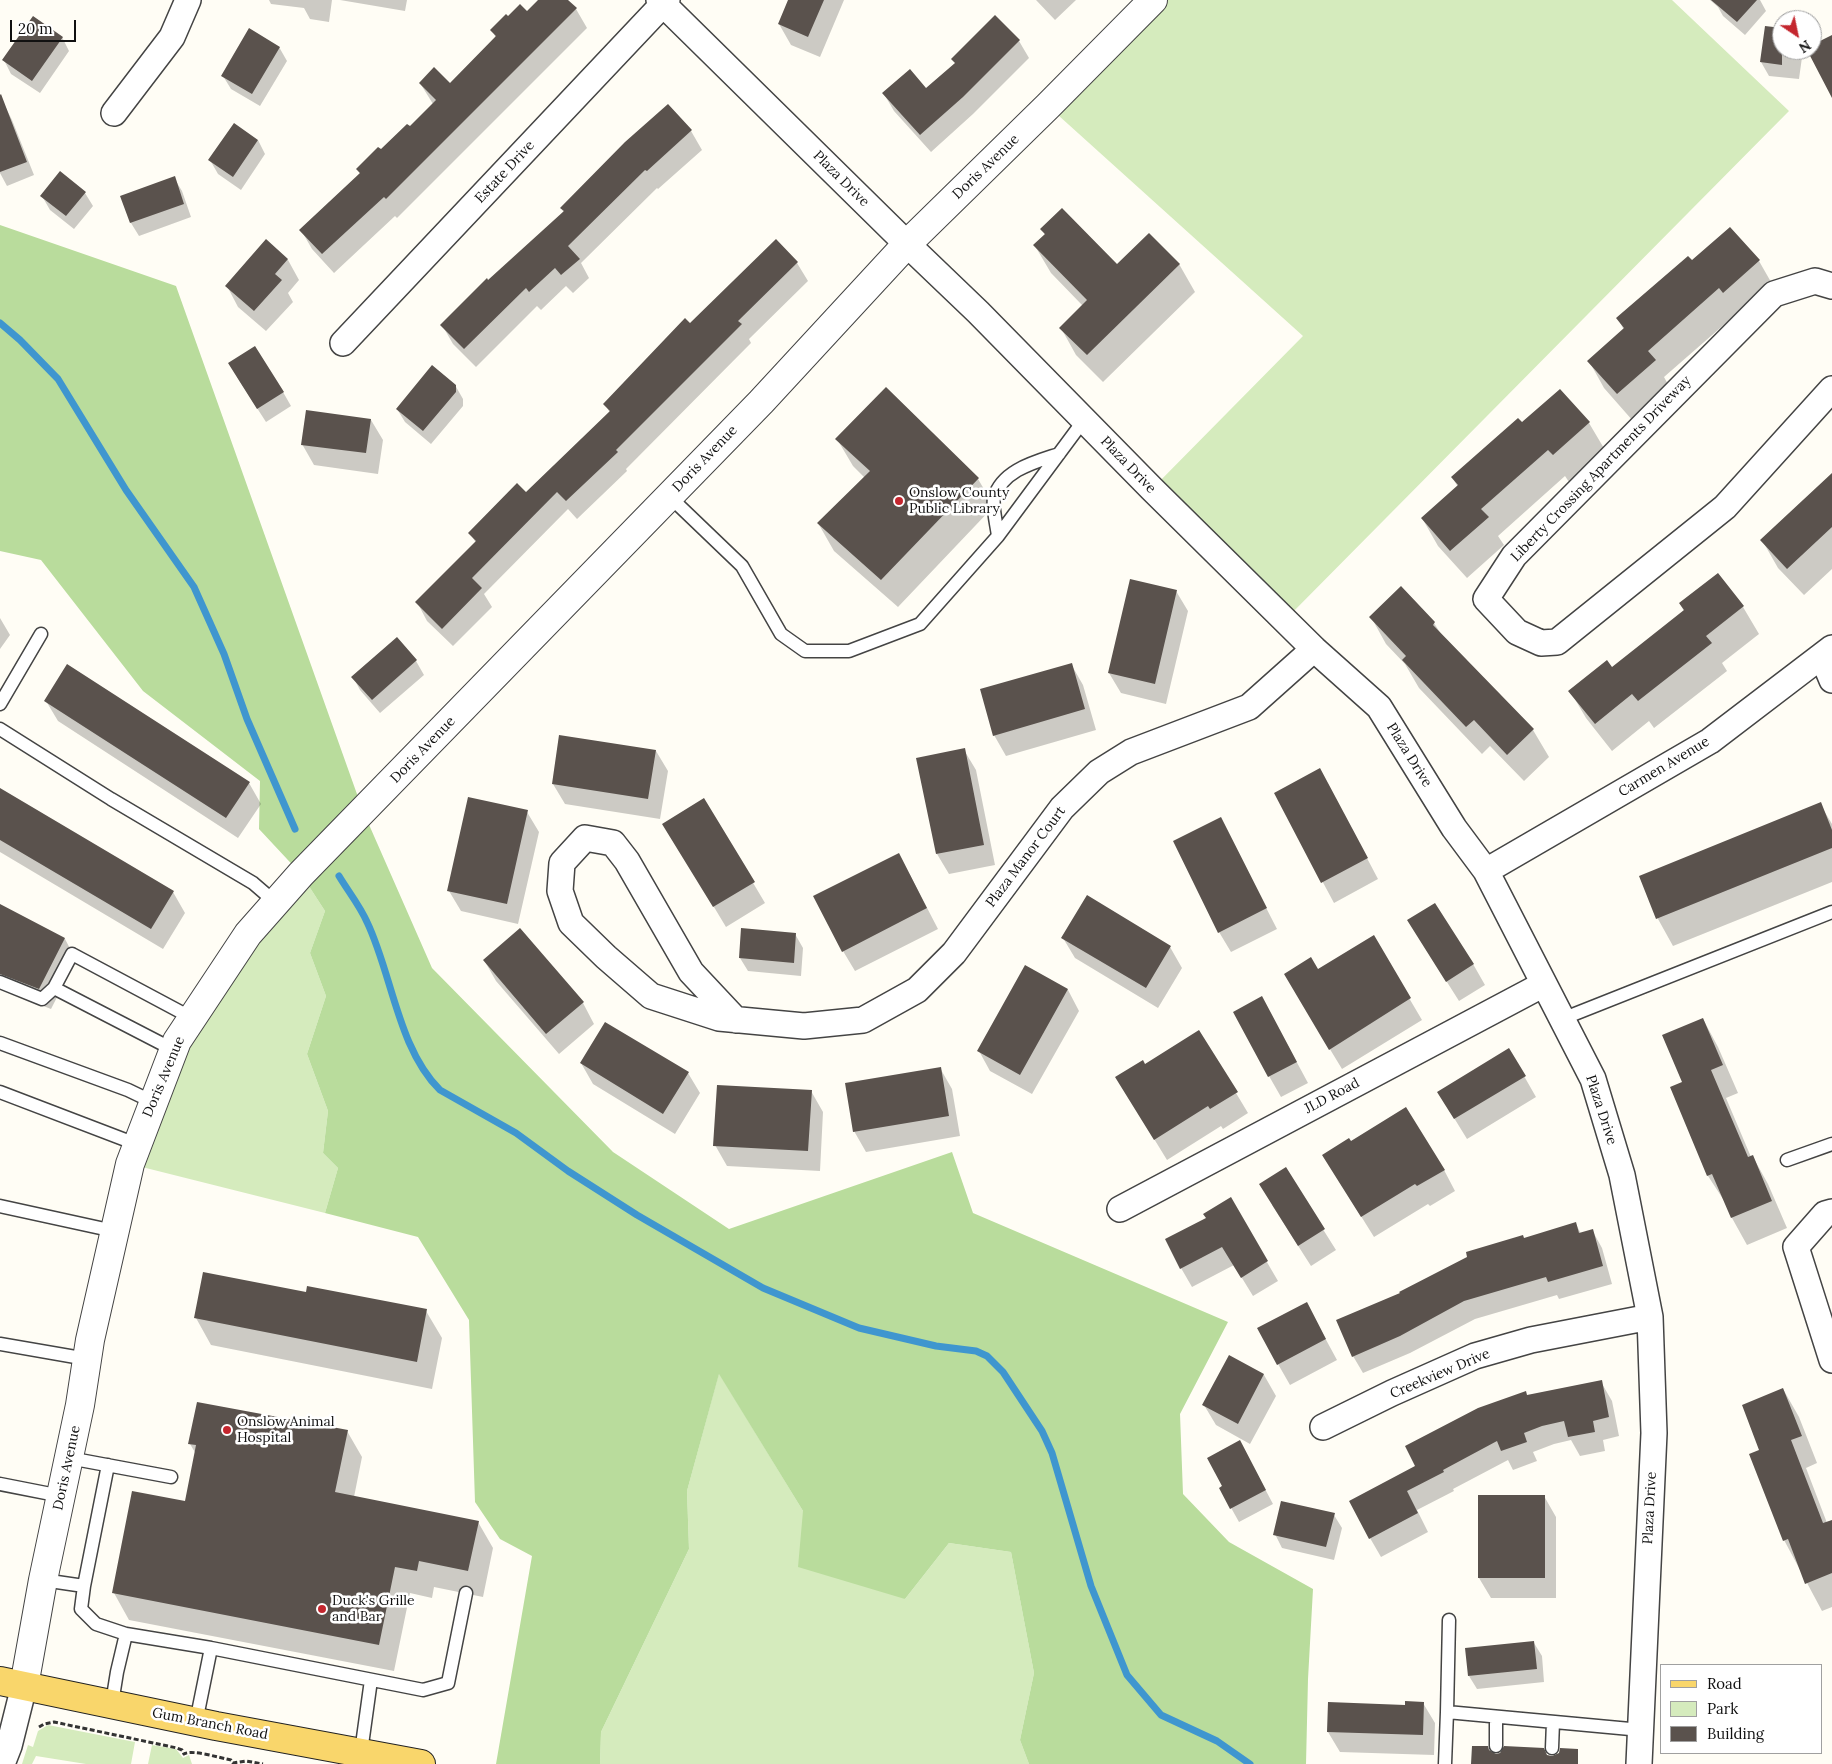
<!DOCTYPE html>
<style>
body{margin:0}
#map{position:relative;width:1832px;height:1764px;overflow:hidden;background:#fffdf5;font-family:Lora,serif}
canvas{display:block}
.legend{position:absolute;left:1660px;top:1664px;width:162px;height:90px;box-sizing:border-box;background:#fff;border:1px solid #a0a0a0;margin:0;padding:6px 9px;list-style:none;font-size:15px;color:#111}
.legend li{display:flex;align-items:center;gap:10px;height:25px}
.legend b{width:25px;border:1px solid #a0a0a0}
.north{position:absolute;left:1772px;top:10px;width:50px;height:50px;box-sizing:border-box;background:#fff;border:1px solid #a0a0a0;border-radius:50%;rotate:146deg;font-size:14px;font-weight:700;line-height:20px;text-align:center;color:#111}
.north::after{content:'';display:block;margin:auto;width:18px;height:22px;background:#c4262e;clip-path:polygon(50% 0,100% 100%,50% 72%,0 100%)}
.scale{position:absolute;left:10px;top:20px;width:66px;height:22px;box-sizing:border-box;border:2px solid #111;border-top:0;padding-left:6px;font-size:15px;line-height:18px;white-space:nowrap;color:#111;-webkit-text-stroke:4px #fff;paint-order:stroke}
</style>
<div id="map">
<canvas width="1832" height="1764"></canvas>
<ul class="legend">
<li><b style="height:6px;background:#f9d66b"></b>Road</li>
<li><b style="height:14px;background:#d5ebbd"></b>Park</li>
<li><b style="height:14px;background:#5a524d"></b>Building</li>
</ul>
<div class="north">N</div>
<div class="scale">20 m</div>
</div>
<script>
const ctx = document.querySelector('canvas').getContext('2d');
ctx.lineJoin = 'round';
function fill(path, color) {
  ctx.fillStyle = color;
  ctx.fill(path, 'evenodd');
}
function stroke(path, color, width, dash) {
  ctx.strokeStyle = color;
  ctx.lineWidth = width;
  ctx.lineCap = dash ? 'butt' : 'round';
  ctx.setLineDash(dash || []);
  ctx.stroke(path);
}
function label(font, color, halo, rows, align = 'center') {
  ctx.font = font + ' Lora,serif';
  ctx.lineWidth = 5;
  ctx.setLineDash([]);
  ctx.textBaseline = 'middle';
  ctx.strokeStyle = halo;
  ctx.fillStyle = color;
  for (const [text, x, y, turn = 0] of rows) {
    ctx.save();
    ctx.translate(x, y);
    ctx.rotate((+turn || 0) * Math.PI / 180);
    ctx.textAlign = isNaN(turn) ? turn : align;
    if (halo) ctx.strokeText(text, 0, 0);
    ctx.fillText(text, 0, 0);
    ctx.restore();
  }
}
fill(new Path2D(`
 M1153 0H1672L1789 111 1285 620 1152 489 1303 336 1048 106Z
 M301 874 325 911 310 953 326 996 307 1054 328 1111 323 1153 338 1168 325 1213 130 1164 177 1041Z
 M719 1373 803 1511 905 1599 949 1543 1011 1552 1034 1673 1020 1740 1029 1764H600L601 1732 689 1549 687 1491Z
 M48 1725 135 1742 131 1764H86L36 1756 32 1764H22L28 1745 33 1747 38 1731Z
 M152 1745 176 1749 183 1758 189 1755 192 1764H148Z`), '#d5ebbd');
fill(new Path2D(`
 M0 225 176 286 363 811 432 968 613 1152 729 1229 952 1152 973 1213 1228 1322 1180 1414 1183 1494 1229 1542 1313 1589 1308 1679 1306 1764H1029L1020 1740 1034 1673 1011 1552 949 1543 905 1599 798 1567 803 1511 719 1374 687 1491 689 1549 601 1732 600 1764H496L532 1556 500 1539 475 1502 469 1320 418 1237 325 1213 338 1168 323 1153 328 1111 307 1054 326 996 310 953 325 911 301 874 259 829 260 781 143 691 41 560 0 551Z`), '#b9dc9c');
fill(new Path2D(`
 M269 0H332L329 22 310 19 304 8 271 4Z
 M340 0H407L405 11Z
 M540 0H567L576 9 587 28 397 218 395 216 334 273 312 249 301 230 360 174 357 169 410 128 433 104 420 83 450 84 496 38 492 30 508 18 527 12Z
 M789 0H844L820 57 791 45 779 24Z
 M1036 0H1076L1055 20Z
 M1710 0H1760L1766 11 1745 35 1723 16 1718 7Z
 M1782 30V50H1803L1799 79 1769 76 1761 62Z
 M62 37 69 51 40 93 11 74 4 60Z
 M1019 41 1029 58 973 114 931 152 894 111 884 94 926 90Z
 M279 47 287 61 260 106 231 89 223 76Z
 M5 106 12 120 34 175 7 186 0 173V108Z
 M668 106 691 131 702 150 658 189 657 188 581 263 589 278 573 293 566 286 541 310 537 306 476 367 453 344 442 325 564 213 561 208Z
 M258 140 265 154 241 190 218 174 210 160Z
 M174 178 182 191 191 217 139 236 131 223 122 197Z
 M85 193 93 206 74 229 50 210 42 196Z
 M1042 229 1117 265 1179 264 1195 292 1103 382 1076 355 1061 328 1083 306 1051 273 1035 246 1045 235Z
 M1730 229 1759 261 1775 289 1740 320 1735 315 1664 377 1670 388 1633 421 1604 388 1589 361 1624 330 1618 319 1692 262Z
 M267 241 288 260 299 280 288 293 293 302 266 331 238 307 227 286Z
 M776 241 797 263 808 281 749 339 751 343 626 469 627 471 577 519 568 509 484 594 492 607 453 646 427 621 417 602 476 543 470 533 526 493 610 413 605 404 690 325Z
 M237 377 283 392 291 406 266 422Z
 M455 385 463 399V406L431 444 405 422 397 409Z
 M371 420 383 440 378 474 314 465 302 444Z
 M1589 423 1605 450 1569 482 1565 476 1498 536 1504 545 1467 578 1438 546 1422 518 1458 487 1452 477 1522 424Z
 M837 439 978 479 994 506 898 607 834 551 818 523 865 478 853 466Z
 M1832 474V569L1804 595 1778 568 1762 540Z
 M1401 588 1434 623 1441 634 1533 730 1549 757 1524 781 1490 746 1482 754 1419 688 1405 664 1386 644 1371 617Z
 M1176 591 1188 611 1166 704 1121 693 1109 673Z
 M1680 604 1743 607 1759 634 1722 663 1727 671 1654 728 1649 721 1612 751 1586 718 1570 691 1612 668 1684 611Z
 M0 618 10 635 0 649Z
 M397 639 416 661 424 675 380 713 360 690 353 677Z
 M1071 664 1083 685 1096 730 1006 756 994 735Z
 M46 701 249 783 261 804 238 838 58 721Z
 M964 750 976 770 995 865 949 874 937 854Z
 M656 751 668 771 660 819 565 804 553 784Z
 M0 789 173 892 185 913 163 949 0 852Z
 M1331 790 1378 879 1334 903 1275 793Z
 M704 800 765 903 726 927 676 844Z
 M1820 804 1832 824V882L1673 946 1658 919 1641 876Z
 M527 812 539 832 518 924 461 911 449 891Z
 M1220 818 1277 929 1231 952 1219 932Z
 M910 875 938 929 855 971 843 951Z
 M1087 897 1170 947 1182 968 1158 1008 1075 958 1063 938Z
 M0 906 65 939 76 960 51 1009 0 989Z
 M795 934 803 948 801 976 748 971 740 958Z
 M1373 937 1422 1020 1342 1069 1297 995 1318 970Z
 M1421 941 1473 964 1485 985 1459 1001Z
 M484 960 583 1003 594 1024 559 1054 496 981Z
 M1026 967 1068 990 1079 1011 1032 1094 990 1071 979 1051Z
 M1273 1018 1308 1083 1281 1097 1269 1076Z
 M1703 1019 1718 1047 1738 1093 1726 1098 1751 1157H1753L1768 1184 1787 1228 1747 1245 1732 1218 1725 1202 1708 1176 1672 1088 1683 1083Z
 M581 1063 688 1073 700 1093 675 1134 593 1084Z
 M1145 1065 1236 1093 1248 1113 1223 1129 1221 1126 1167 1160 1129 1098Z
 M940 1068 952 1089 960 1136 866 1152 854 1131Z
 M1524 1076 1536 1097 1467 1139 1451 1113Z
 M811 1091 823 1112 820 1171 727 1166 715 1145Z
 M1350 1142 1444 1170 1455 1191 1430 1206 1428 1204 1374 1237 1336 1176Z
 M1285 1169 1336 1250 1311 1266 1272 1205Z
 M1230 1199 1278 1281 1253 1296 1234 1265 1192 1287 1181 1268 1207 1219Z
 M1576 1224 1581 1234 1592 1230 1602 1248 1612 1284 1559 1299 1557 1295 1475 1319 1410 1353 1363 1373 1353 1356 1401 1293 1524 1239Z
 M307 1294 426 1311 442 1338 432 1389 211 1345 196 1318Z
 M1318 1325 1337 1360 1290 1385 1278 1364Z
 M1230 1357 1264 1375 1276 1396 1250 1444 1216 1425 1204 1405Z
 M1601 1382 1612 1401 1619 1436 1603 1440 1605 1451 1580 1456 1571 1440 1554 1444 1533 1452 1537 1461 1513 1470 1508 1460 1453 1489 1454 1491 1417 1510 1428 1532 1381 1557 1370 1538 1417 1467 1528 1396Z
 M1783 1389 1799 1417 1817 1463 1806 1468 1827 1523 1832 1528V1607L1822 1611 1784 1540 1761 1451Z
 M347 1431 362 1457 354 1497 478 1522 493 1548 483 1597 434 1587 432 1598 410 1593 394 1671 129 1620 114 1593 186 1502 196 1454 190 1444Z
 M1247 1455 1273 1504 1239 1522 1220 1488Z
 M1544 1496 1556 1517V1598H1491L1479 1578Z
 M1334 1515 1342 1528 1334 1560 1282 1548 1275 1534Z
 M1534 1643 1542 1656 1544 1682 1477 1689 1469 1676Z
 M1423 1703 1435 1723 1434 1755 1340 1752 1328 1732 1406 1706Z`), '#0003');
stroke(new Path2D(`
 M0 323 20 340 58 379 126 490 194 587 224 654 247 719 295 829
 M339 876C348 891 360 906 367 922 392 974 398 1049 440 1090L516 1133 568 1171 637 1215 763 1288 859 1328 936 1346 976 1351 987 1356 1003 1372 1042 1431 1052 1453 1091 1586 1127 1675 1161 1715 1217 1741 1250 1764`), '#3f96cf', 7);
fill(new Path2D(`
 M538 0H568L577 8 386 199 384 197 322 254 299 230 360 173 356 169 378 147 381 149 407 124 410 126 436 100 419 83 434 67 450 83 496 36 490 30 506 14 508 16 520 4 527 11Z
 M788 0H824L808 37 778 24Z
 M1711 0H1757L1737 22Z
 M995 15 1020 40 963 97 920 135 882 93 910 69 926 88 955 63 951 59Z
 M33 16 63 37 32 81 2 60Z
 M1765 26 1782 28V65L1760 62Z
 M249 28 280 47 252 94 221 76Z
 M1832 35V98L1807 50H1812V45Z
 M1 94 27 162 0 172V95Z
 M668 104 692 130 647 171 645 170 568 246 580 259 561 275 555 268 529 292 526 288 464 349 440 325 487 278 488 280 564 211 560 208 625 142Z
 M234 123 258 140 233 177 208 160Z
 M60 171 86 192 66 216 40 196Z
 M175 176 184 204 130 223 120 196Z
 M1062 208 1117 264 1149 233 1180 264 1087 355 1059 328 1087 300 1033 245 1045 234 1040 229Z
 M1730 227 1760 260 1723 293 1719 288 1648 351 1656 360 1617 394 1587 361 1624 328 1616 318 1688 256 1692 260Z
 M266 239 288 259 275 274 282 280 254 311 225 286Z
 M776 239 798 262 738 321 742 324 616 450 618 452 566 501 557 492 472 578 482 588 442 629 415 602 476 541 468 533 517 483 526 492 610 411 603 404 685 318 690 323Z
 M255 346 284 392 257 409 228 363Z
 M432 365 456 385V392L423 431 396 409Z
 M886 387 979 478 881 580 817 523 870 471 835 439Z
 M1560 389 1590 422 1553 455 1548 450 1481 509 1489 517 1450 551 1421 518 1458 485 1451 477 1518 418 1522 422Z
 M306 410 371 419 366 453 301 445Z
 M1832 473V527L1787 569 1760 540Z
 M1718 573 1744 606 1706 636 1712 643 1638 701 1632 694 1595 724 1568 691 1607 660 1612 667 1684 610 1679 603Z
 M1130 579 1177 590 1155 684 1108 673Z
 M1401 586 1435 622 1433 625 1534 729 1507 755 1474 720 1466 727 1402 660 1406 656 1369 617Z
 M397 637 417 660 372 700 351 677Z
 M1072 663 1085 709 993 736 980 689Z
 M67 664 250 782 226 818 44 701Z
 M559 735 656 750 648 799 552 784Z
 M965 748 984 845 936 854 916 758Z
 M1320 768 1368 858 1321 883 1274 793Z
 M0 788 174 891 151 929 0 840Z
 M468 797 528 810 507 904 447 891Z
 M704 798 755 882 713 907 662 824Z
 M1821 802 1832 830V848L1656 919 1639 876Z
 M1221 817 1267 908 1218 933 1173 841Z
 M899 853 927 908 842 952 813 896Z
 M1087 895 1171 946 1146 988 1061 938Z
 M1435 903 1474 964 1446 982 1407 920Z
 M0 904 65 938 39 989 0 974Z
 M520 928 584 1002 546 1034 483 960Z
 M741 928 796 933 794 963 739 958Z
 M1374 935 1411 998 1329 1050 1284 974 1311 957 1318 969Z
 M1025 965 1068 989 1020 1075 977 1051Z
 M1262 996 1297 1062 1268 1077 1233 1012Z
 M1703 1018 1723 1065 1711 1070 1748 1157 1753 1155 1772 1201 1731 1218 1712 1174 1707 1176 1670 1087 1682 1082 1662 1035Z
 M605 1022 689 1072 663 1114 580 1063Z
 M1199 1030 1238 1092 1210 1109 1208 1106 1154 1140 1115 1077 1143 1060 1145 1064Z
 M1509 1048 1526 1076 1454 1119 1437 1092Z
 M941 1067 949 1116 853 1132 845 1083Z
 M717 1085 812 1090 808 1151 713 1146Z
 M1406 1107 1445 1170 1417 1186 1415 1184 1361 1217 1322 1155 1349 1138 1351 1141Z
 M1286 1167 1325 1229 1298 1246 1259 1184Z
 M1231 1197 1268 1261 1241 1278 1222 1247 1180 1269 1165 1239 1206 1218 1203 1214Z
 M1576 1222 1579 1233 1593 1229 1603 1266 1548 1282 1546 1277 1464 1301 1400 1336 1352 1357 1336 1320 1400 1293 1399 1292 1467 1257 1466 1252 1523 1235 1524 1238Z
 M203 1272 306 1292 307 1286 427 1309 417 1362 194 1318Z
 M1307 1302 1326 1339 1277 1365 1257 1328Z
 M1229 1355 1264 1374 1238 1424 1202 1405Z
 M1602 1380 1609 1417 1593 1421 1595 1432 1568 1437 1564 1421 1542 1426 1524 1433 1527 1442 1501 1451 1497 1441 1443 1470 1444 1472 1407 1491 1418 1513 1369 1539 1349 1501 1415 1466 1405 1446 1478 1408 1526 1391 1527 1395Z
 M1783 1388 1802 1436 1791 1440 1823 1523 1832 1520V1573L1805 1584 1788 1539 1783 1541 1749 1454 1759 1450 1742 1405Z
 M197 1402 348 1430 335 1492 479 1521 468 1571 419 1561 417 1571 395 1567 379 1645 112 1593 132 1491 185 1501 196 1445 188 1444Z
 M1240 1440 1266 1490 1230 1509 1219 1488 1222 1486 1207 1458Z
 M1478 1495H1545V1578H1478Z
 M1281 1501 1335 1513 1326 1547 1273 1535Z
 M1534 1641 1537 1669 1468 1676 1465 1648Z
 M1405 1701 1424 1702 1423 1735 1327 1732 1328 1702 1405 1705Z
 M1472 1746H1488L1489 1750 1496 1754 1500 1753 1504 1746 1544 1748 1547 1755 1552 1756 1559 1753 1560 1748 1578 1749V1764H1471Z`), '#5a524d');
const service = new Path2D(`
 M669 496 742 566 781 634 805 651H849L920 624 998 536 1084 420
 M998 536C997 527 992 507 994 498 1002 470 1035 462 1059 454
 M0 704 41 634
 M0 729 111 799 253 883 275 902
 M0 982 42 999 54 988
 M1562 1019 1832 912
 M0 1043 128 1090 153 1102
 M174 1050 54 988 72 954 192 1018
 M0 1092 136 1144
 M1787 1160 1832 1144
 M0 1206 114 1231
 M0 1344 87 1359
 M69 1458 171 1477
 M108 1465 84 1586 81 1609 96 1624 126 1634 211 1648 423 1690 448 1683 466 1593
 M0 1484 61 1496
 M43 1580 84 1586
 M112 1703 117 1672 126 1634
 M1447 1712 1449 1620
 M196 1722 211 1648
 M1496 1746V1717
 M1552 1748 1553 1722
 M361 1752 371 1680
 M1445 1764 1447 1712 1641 1730`);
const minor = new Path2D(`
 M659 0 907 244 978 312 1152 489 1314 649 1379 707 1454 828 1486 871 1593 1079 1622 1175 1650 1317 1654 1433 1639 1764
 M114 113 172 37 188 0
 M1832 286 1815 281 1774 294 1514 556 1486 599 1517 632 1541 643 1557 642 1725 507 1832 389
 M343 343 667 0
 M1822 656 1832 680
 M1486 871 1710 741 1832 648
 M736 1020 691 972 627 861 613 843 585 838 562 863 560 891 571 923 606 957 651 996 719 1018 804 1026 863 1020 917 990 954 953 1062 808 1099 772 1131 752 1249 707 1314 649
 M1120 1209 1544 984
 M1832 1212 1825 1214 1796 1247 1832 1360
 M1323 1427 1392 1393 1475 1356 1531 1340 1650 1317
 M2 1764 9 1746 24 1686`);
const tertiary = new Path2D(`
 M24 1686 43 1580 80 1405 90 1340 130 1164 177 1041 248 934 301 874 761 402 907 244 1048 106 1153 0`);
const primary = new Path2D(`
 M0 1681 216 1726 421 1764`);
stroke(service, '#444', 15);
stroke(minor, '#444', 28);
stroke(tertiary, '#444', 30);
stroke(primary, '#222', 30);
stroke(new Path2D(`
 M39 1727 44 1724 54 1722 177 1748 182 1750 184 1754C192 1749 220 1758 231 1760L233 1763 246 1761 263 1764`), '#333', 3, [5, 2.5]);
stroke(service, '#fff', 12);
stroke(minor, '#fff', 25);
stroke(tertiary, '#fff', 28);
stroke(primary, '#f9d66b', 28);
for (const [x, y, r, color] of [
 [899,501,5,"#c4262e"],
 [227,1430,5,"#c4262e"],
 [322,1609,5,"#c4262e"]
]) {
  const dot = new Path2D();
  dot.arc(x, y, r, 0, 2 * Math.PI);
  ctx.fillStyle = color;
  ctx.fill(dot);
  stroke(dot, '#fff', 2);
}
label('14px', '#111', '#fff', [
 ["Doris Avenue",986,167,-44],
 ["Estate Drive",505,172,-47],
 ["Plaza Drive",841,179,45],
 ["Doris Avenue",705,459,-46],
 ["Plaza Drive",1128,465,46],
 ["Liberty Crossing Apartments Driveway",1601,469,-46],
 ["Doris Avenue",423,750,-46],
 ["Plaza Drive",1409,755,58],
 ["Carmen Avenue",1664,767,-31],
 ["Plaza Manor Court",1026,857,-53],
 ["Doris Avenue",164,1077,-67],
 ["JLD Road",1332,1096,-28],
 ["Plaza Drive",1601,1110,72],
 ["Creekview Drive",1440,1374,-23],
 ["Doris Avenue",67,1468,-78],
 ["Plaza Drive",1650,1508,-87],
 ["Gum Branch Road",210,1724,11]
]);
label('14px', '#111', '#fff', [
 ["Onslow County",909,493],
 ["Public Library",909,509],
 ["Onslow Animal",237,1422],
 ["Hospital",237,1438],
 ["Duck's Grille",332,1601],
 ["and Bar",332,1617]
], 'left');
</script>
